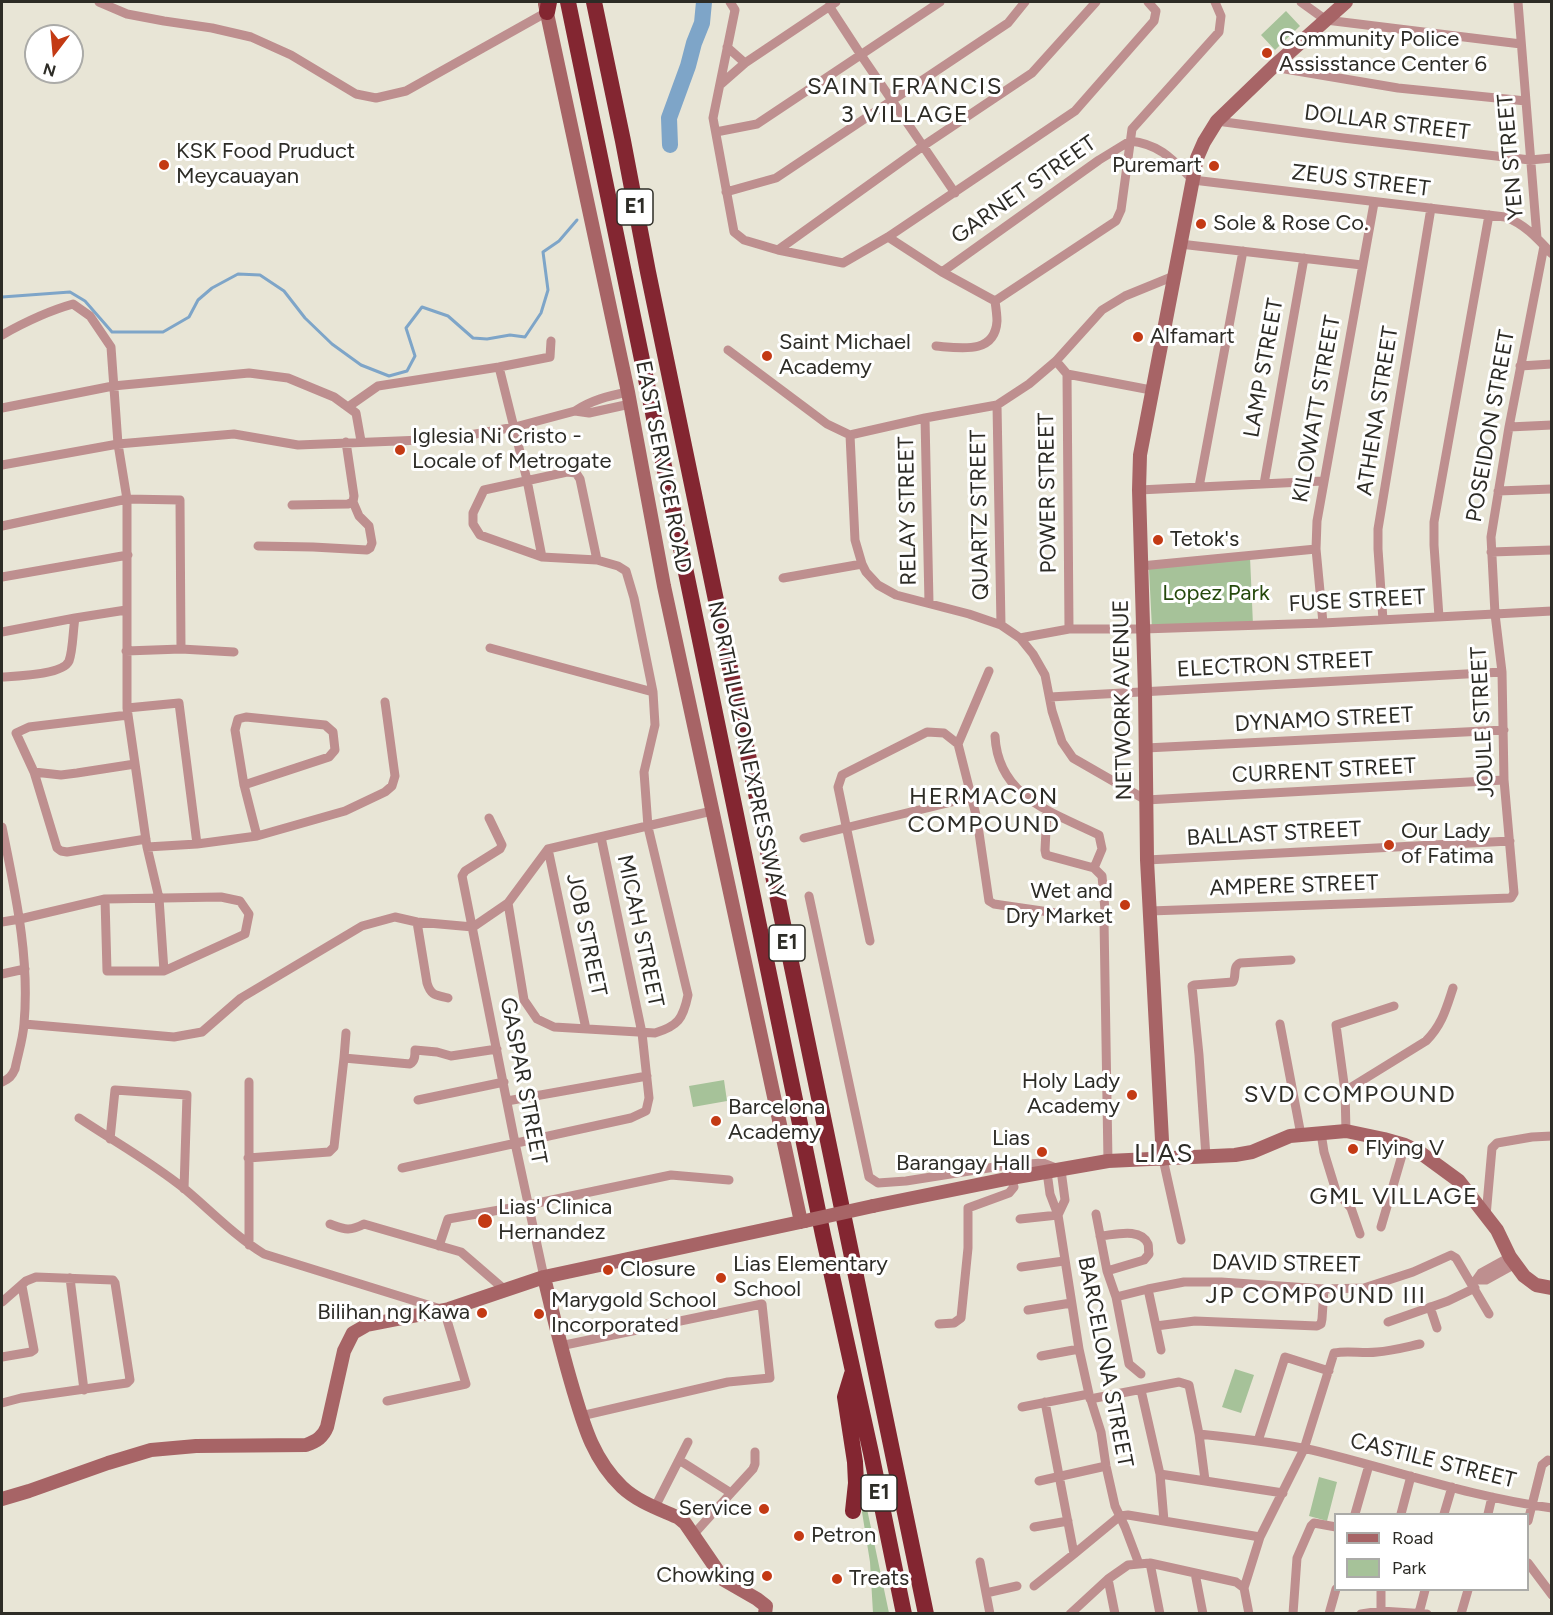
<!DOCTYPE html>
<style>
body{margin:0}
#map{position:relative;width:1553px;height:1615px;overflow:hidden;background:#e8e5d6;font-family:Figtree,sans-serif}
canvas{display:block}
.frame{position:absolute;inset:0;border:3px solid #2d2c26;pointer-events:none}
.legend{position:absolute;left:1334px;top:1513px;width:195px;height:78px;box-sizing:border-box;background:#fff;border:2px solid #ababa8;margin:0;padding:8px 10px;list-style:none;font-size:18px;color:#2d2c26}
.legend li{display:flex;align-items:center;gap:12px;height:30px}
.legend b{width:30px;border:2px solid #ababa8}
.north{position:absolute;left:24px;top:24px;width:60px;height:60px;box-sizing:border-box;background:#fff;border:2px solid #ababa8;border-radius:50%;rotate:196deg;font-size:16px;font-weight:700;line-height:24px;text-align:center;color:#2d2c26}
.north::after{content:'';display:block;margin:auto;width:21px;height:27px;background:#c33a14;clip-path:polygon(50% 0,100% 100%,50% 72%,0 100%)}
</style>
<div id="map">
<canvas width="1553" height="1615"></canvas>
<div class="frame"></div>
<ul class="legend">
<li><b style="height:8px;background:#a76466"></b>Road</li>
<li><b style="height:16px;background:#a6c299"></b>Park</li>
</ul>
<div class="north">N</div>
</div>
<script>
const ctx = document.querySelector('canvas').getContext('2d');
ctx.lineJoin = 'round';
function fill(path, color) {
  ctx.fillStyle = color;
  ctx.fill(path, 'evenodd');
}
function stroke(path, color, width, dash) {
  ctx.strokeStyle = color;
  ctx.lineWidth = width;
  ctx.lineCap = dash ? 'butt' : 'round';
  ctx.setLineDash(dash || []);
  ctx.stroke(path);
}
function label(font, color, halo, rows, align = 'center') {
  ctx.font = font + ' Figtree,sans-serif';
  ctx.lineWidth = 6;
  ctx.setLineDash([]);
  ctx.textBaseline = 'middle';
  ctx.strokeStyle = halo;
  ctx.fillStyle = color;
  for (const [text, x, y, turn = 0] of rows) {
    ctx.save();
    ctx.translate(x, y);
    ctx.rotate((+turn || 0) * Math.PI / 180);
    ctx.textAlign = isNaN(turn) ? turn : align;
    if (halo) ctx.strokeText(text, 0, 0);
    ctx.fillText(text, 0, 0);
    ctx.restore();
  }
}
fill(new Path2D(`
 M1286 11 1300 26 1275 50 1261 35Z
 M1250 557 1253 625 1152 629 1149 569Z
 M724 1080 727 1101 693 1107 689 1086Z
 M1235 1369 1254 1375 1241 1413 1222 1407Z
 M1319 1477 1337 1482 1327 1521 1309 1516Z
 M863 1490 889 1613H873L870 1562 862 1512Z`), '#a6c299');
stroke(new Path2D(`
 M2 297 70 292 85 301 112 332H163L189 317 198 300 212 288 238 274 260 275 284 291 305 318 332 344 361 365 389 376 407 371 415 356 406 328 422 307 448 316 473 338 487 339 510 335 525 337 541 313 548 290 543 252 559 241 577 220`), '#7ea5c8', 3);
stroke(new Path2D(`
 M670 145 669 118 688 66 694 43 702 23 704 2`), '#7ea5c8', 16);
stroke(new Path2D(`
 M99 2 127 14 164 21 212 28 251 37 291 55 356 94 376 98 406 91 547 12
 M730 2 735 10 713 118 734 232 744 240 778 250 843 263 888 237 1075 111 1154 21 1156 11 1148 2
 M1301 2 1326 20 1521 44
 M1518 2 1537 238
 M829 6 861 55 955 193
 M727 47 745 63
 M1273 67 1398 88 1526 101
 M721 84 745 63 836 2
 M1217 121 1343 138 1530 160 1552 158
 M716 132 757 124 940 2
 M726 192 776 178 1008 23 1025 2
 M888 237 942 272 995 301
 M1180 244 1362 265
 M778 250 923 146 1032 73 1096 2
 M942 272 1099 160 1130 141C1160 144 1173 160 1193 180L1505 217C1525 224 1538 239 1552 254
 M995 301 1116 221 1121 210 1132 129 1219 32 1221 16 1215 2
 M2 335C25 322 48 311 73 304L90 316 111 347 118 444 127 499V708L147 847 159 898 164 971
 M936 346C960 348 995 355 997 321 997 315 996 308 995 301
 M728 350 827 424 850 435 925 418 997 405 1029 384 1056 361 1102 310 1125 296 1174 276
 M1056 361 1067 374 1069 629
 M1520 366 1552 364
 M499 367 527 480 542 557
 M1067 374 1151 390
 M997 405 1001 625
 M348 407 378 386 499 367 550 357 551 341
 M2 408 113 386 249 373 288 378 334 397 356 413 361 441
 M575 411C592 400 608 396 628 392
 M925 418 929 603
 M1509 427 1552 425
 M850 435 855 540 862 564 866 572 878 585 896 595 969 614 1001 625 1020 638 1033 654 1045 675 1052 711 1062 742 1073 758 1146 800 1504 780
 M2 465 118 444 234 434 298 445 447 439 515 427 575 411 589 413 630 404
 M1264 484 1304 258
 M1199 487 1243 251
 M1139 490 1323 481
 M1498 491 1552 489
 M292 505 348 504 353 502 354 496 346 442
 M2 526 127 499 180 500 181 649
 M258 546 313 547 367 550 370 548 372 543 369 526 359 516 353 502
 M1491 552 1552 550
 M1141 566 1316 549
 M2 577 128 555
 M783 578 862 564
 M1439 617 1434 545V522L1489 215
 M1383 620 1378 549V529L1431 208
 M1323 623 1316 549 1317 521 1374 203
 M2 632 75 618 126 610
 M1020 638 1069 629H1143L1323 623 1552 611
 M490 648 653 692
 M126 651 181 649 234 652
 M2 677C16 676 63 675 69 661 73 651 73 629 75 618
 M1050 697 1502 672
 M127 708 179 703 197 844
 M128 715 29 727 16 733 34 772 57 848 61 851 67 852 146 839
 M995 736C998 797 1052 812 1099 835L1102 849 1094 868
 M958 744 989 671
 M1146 748 1504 730
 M34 772 61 775 77 773 135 764
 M244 785 329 757 335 750 333 732 325 725 246 717 238 719 235 730 244 785 257 836
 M1047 810 1045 850 1046 855 1094 868 1102 876 1105 910 1104 920
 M489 818 502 845 500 849 465 871 462 876 515 1143 544 1277
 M2 827C15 892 30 957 24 1024 23 1039 18 1054 15 1069 12 1076 9 1079 2 1082
 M804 838 972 797
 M147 847 197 844 257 836 345 811 385 792 392 786 395 776 385 702
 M548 849 586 1029
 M1147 860 1510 841
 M809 896 869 1177 878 1183 906 1181 1001 1166 1043 1163 1061 1170 1065 1200 1058 1215
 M508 903 524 1000 537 1019 554 1027 655 1033C678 1026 683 1019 688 995L648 827 644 772 655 725 653 692 634 598 626 571 618 566 597 560 542 557 480 535 473 524V513L484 490 567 472 576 473 580 479 597 560
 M1150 911 1511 898 1514 893 1504 780 1502 672 1495 614 1491 537 1509 427 1544 246
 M2 922 20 919 105 899 221 897 240 901 249 914 245 934 164 971H107L105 899
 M417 922 427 983C431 996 436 995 448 998
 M870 941 838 787 842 775 927 732 944 733 958 744 977 819 989 901 994 904 1104 920 1108 1161
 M2 974 25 969
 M24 1024 174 1037 202 1032 241 998 362 926 395 917 417 922 473 927 508 903 548 849 712 811
 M1280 1024 1301 1135
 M344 1058 346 1033
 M249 1082V1245
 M1345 1091 1426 1041C1442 1025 1446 1009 1453 988
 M418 1100 504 1082
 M507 1101 647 1076
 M79 1118C115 1142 153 1163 186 1190 212 1212 235 1236 264 1254L444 1310 466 1384 387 1401
 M1346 1131 1345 1091 1336 1025 1394 1006
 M1321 1133 1324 1152 1336 1191 1351 1208 1360 1234
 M110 1139 115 1090 187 1095 184 1189
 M1206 1157 1199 1055 1192 986 1194 985 1233 982C1237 975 1232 967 1240 963L1291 960
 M248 1158 329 1152 334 1147 344 1058 410 1064C415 1061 415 1056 415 1050L437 1052 451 1056 497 1049
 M1163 1159 1181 1240
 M402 1168 631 1118 646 1111 649 1098 642 1033 601 837
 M1047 1172 1050 1194 1058 1215 1079 1349 1089 1394 1101 1432 1106 1466 1115 1506 1125 1527 1139 1564
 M1096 1214 1107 1271 1116 1297 1129 1364 1141 1374
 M1486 1216 1492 1148 1497 1143 1532 1137 1552 1136
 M1020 1219 1058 1215
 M330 1224C344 1229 349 1232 364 1224L461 1252 505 1290
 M1381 1227 1405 1145
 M1100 1236C1114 1235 1141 1227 1148 1244 1149 1247 1148 1251 1149 1254L1144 1260 1107 1271
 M439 1246 448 1219 528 1205 671 1175 729 1180
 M1021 1267 1064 1261
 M70 1278 84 1390
 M1476 1280H1486L1515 1264
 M1472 1283 1476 1280 1481 1273 1510 1257
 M1148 1289 1161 1350
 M1116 1297 1148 1289 1184 1282H1221L1324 1289 1364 1288 1413 1272 1451 1255 1456 1258 1489 1314
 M2 1302 26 1281 36 1277 113 1280 115 1283 130 1380 127 1383 21 1398 2 1403
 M1430 1307 1437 1328
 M1028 1310 1071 1303
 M1388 1322 1448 1301 1475 1288
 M939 1324 954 1323 961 1318 968 1248V1208L1009 1193 1014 1187 1011 1178
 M1156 1326 1195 1321 1317 1326 1321 1324 1322 1319 1324 1289
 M560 1346 762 1304 770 1378 728 1382 581 1416
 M1041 1356 1079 1349
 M2 1357 31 1352 34 1350 22 1286
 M1141 1390 1160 1474 1164 1521
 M1090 1399 1179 1382 1189 1385 1199 1434 1205 1480
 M1045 1402 1074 1554
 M1022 1407 1089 1394
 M1199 1434C1237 1438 1275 1442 1312 1450 1392 1469 1470 1497 1552 1508
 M1258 1441 1285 1357 1329 1371
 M679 1460 731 1493 753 1469 755 1464V1452
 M1160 1474 1283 1493
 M1039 1481 1106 1466
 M655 1507 688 1442
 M1355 1514 1369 1465
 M1401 1514 1411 1476
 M1444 1514 1452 1487
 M1488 1514 1492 1497
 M1528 1521 1542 1465 1548 1460 1552 1461
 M1034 1527 1068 1521
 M693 1535 731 1493
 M980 1562 990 1614
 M1150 1563 1160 1614
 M1528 1563 1552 1595
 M1195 1573 1203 1614
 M1108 1579 1115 1614
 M1034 1586 1074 1554 1120 1516 1128 1515 1260 1537
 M1244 1588 1260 1537 1304 1449 1334 1353C1349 1350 1363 1354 1377 1352 1391 1351 1406 1347 1420 1344
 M1381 1590V1614
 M986 1593 1017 1586
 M1419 1613 1425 1590
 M1070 1614 1108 1579 1128 1565 1150 1563 1236 1582 1244 1588 1249 1614
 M1293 1614 1297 1558 1311 1526 1314 1523 1336 1527
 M1329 1614 1336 1589
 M1361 1614 1381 1611 1427 1614
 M1461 1614 1468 1590`), '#be8f8f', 9);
stroke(new Path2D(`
 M545 4 628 392 664 586 801 1222
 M1163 1159 1147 860 1145 692 1139 490 1140 455 1197 158 1204 142 1217 121 1273 67 1346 2
 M873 1206 1011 1178 1108 1161 1235 1155 1252 1152 1290 1136 1346 1131 1384 1139 1405 1145 1418 1151 1459 1181 1497 1230 1510 1257 1524 1276 1536 1285 1552 1288
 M544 1277C553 1315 562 1352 573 1389 584 1426 593 1459 622 1487 638 1502 659 1509 679 1518L685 1523 724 1580 757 1599 766 1606 765 1614
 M2 1499 29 1491 108 1463 151 1450 196 1446 306 1445C317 1441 323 1437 327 1427L344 1351 353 1333 367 1325 449 1309 544 1277 805 1221`), '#a76466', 14);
stroke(new Path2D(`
 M568 2 823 1235 871 1453 904 1614
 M594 2 623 141 648 272 926 1614
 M547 12 549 2
 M852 1374 845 1397 855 1462 856 1483 853 1511`), '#832631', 16);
stroke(new Path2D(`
 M805 1221 873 1206`), '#a76466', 14);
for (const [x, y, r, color] of [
 [1267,53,6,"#c33a14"],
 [164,165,6,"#c33a14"],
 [1214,166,6,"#c33a14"],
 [1201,224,6,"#c33a14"],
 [1138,337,6,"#c33a14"],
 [767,356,6,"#c33a14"],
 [400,450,6,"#c33a14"],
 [1158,540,6,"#c33a14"],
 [1389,845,6,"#c33a14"],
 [1125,905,6,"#c33a14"],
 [1132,1095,6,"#c33a14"],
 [716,1121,6,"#c33a14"],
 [1353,1149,6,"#c33a14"],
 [1042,1152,6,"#c33a14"],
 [485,1221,8,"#c33a14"],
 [608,1270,6,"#c33a14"],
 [721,1278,6,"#c33a14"],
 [482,1313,6,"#c33a14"],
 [539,1314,6,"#c33a14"],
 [764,1509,6,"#c33a14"],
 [799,1536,6,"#c33a14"],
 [767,1576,6,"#c33a14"],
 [837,1579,6,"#c33a14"]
]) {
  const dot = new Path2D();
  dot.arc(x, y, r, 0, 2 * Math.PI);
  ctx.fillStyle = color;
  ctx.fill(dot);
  stroke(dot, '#fff', 2);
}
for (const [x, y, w] of [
 [635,207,36],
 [787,943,36],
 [879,1493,36]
]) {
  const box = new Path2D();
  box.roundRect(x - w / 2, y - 18, w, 36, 4.5);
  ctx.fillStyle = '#fff';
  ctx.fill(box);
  stroke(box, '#2d2c26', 1.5);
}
label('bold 21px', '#2d2c26', null, [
 ["E1",635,207],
 ["E1",787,943],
 ["E1",879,1493]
]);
label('22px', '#2d2c26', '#fff', [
 ["Community Police",1279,40],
 ["Assisstance Center 6",1279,65],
 ["KSK Food Pruduct",176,152],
 ["Meycauayan",176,177],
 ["Puremart",1202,166,"right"],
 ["Sole & Rose Co.",1213,224],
 ["Alfamart",1150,337],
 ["Saint Michael",779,343],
 ["Academy",779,368],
 ["Iglesia Ni Cristo -",412,437],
 ["Locale of Metrogate",412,462],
 ["Tetok's",1170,540],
 ["Our Lady",1401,832],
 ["of Fatima",1401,857],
 ["Wet and",1113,892,"right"],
 ["Dry Market",1113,917,"right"],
 ["Holy Lady",1120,1082,"right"],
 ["Academy",1120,1107,"right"],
 ["Barcelona",728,1108],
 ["Academy",728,1133],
 ["Lias",1030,1139,"right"],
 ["Barangay Hall",1030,1164,"right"],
 ["Flying V",1365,1149],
 ["Lias' Clinica",498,1208],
 ["Hernandez",498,1233],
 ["Lias Elementary",733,1265],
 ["School",733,1290],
 ["Closure",620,1270],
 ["Marygold School",551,1301],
 ["Incorporated",551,1326],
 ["Bilihan ng Kawa",470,1313,"right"],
 ["Service",752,1509,"right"],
 ["Petron",811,1536],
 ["Chowking",755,1576,"right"],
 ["Treats",849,1579]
], 'left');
label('22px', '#2d2c26', '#fff', [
 ["DOLLAR STREET",1387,123,7],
 ["YEN STREET",1511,157,-95],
 ["ZEUS STREET",1361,181,7],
 ["GARNET STREET",1024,190,-35],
 ["LAMP STREET",1264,368,-80],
 ["KILOWATT STREET",1317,409,-80],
 ["ATHENA STREET",1378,411,-81],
 ["POSEIDON STREET",1491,426,-80],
 ["EAST SERVICE ROAD",663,467,79],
 ["POWER STREET",1048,493,-91],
 ["RELAY STREET",908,511,-91],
 ["QUARTZ STREET",980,515,-91],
 ["FUSE STREET",1357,601,-3],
 ["ELECTRON STREET",1275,665,-3],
 ["NETWORK AVENUE",1123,700,-91],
 ["DYNAMO STREET",1324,720,-3],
 ["JOULE STREET",1483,722,-93],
 ["NORTH LUZON EXPRESSWAY",746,750,78],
 ["CURRENT STREET",1324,771,-3],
 ["BALLAST STREET",1274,834,-3],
 ["AMPERE STREET",1294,886,-2],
 ["MICAH STREET",640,931,78],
 ["JOB STREET",586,935,78],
 ["GASPAR STREET",523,1081,79],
 ["DAVID STREET",1286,1264,1],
 ["BARCELONA STREET",1105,1362,79],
 ["CASTILE STREET",1433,1461,14]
]);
label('22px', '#25490c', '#fff', [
 ["Lopez Park",1216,594]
]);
ctx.letterSpacing = '1.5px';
label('24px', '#2d2c26', '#fff', [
 ["SAINT FRANCIS",905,87],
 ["3 VILLAGE",905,115],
 ["HERMACON",984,797],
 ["COMPOUND",984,825],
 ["SVD COMPOUND",1350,1095],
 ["GML VILLAGE",1394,1197],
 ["JP COMPOUND III",1316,1296]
]);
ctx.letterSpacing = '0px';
ctx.letterSpacing = '1.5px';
label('26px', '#2d2c26', '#fff', [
 ["LIAS",1164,1154]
]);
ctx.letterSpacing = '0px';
</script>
